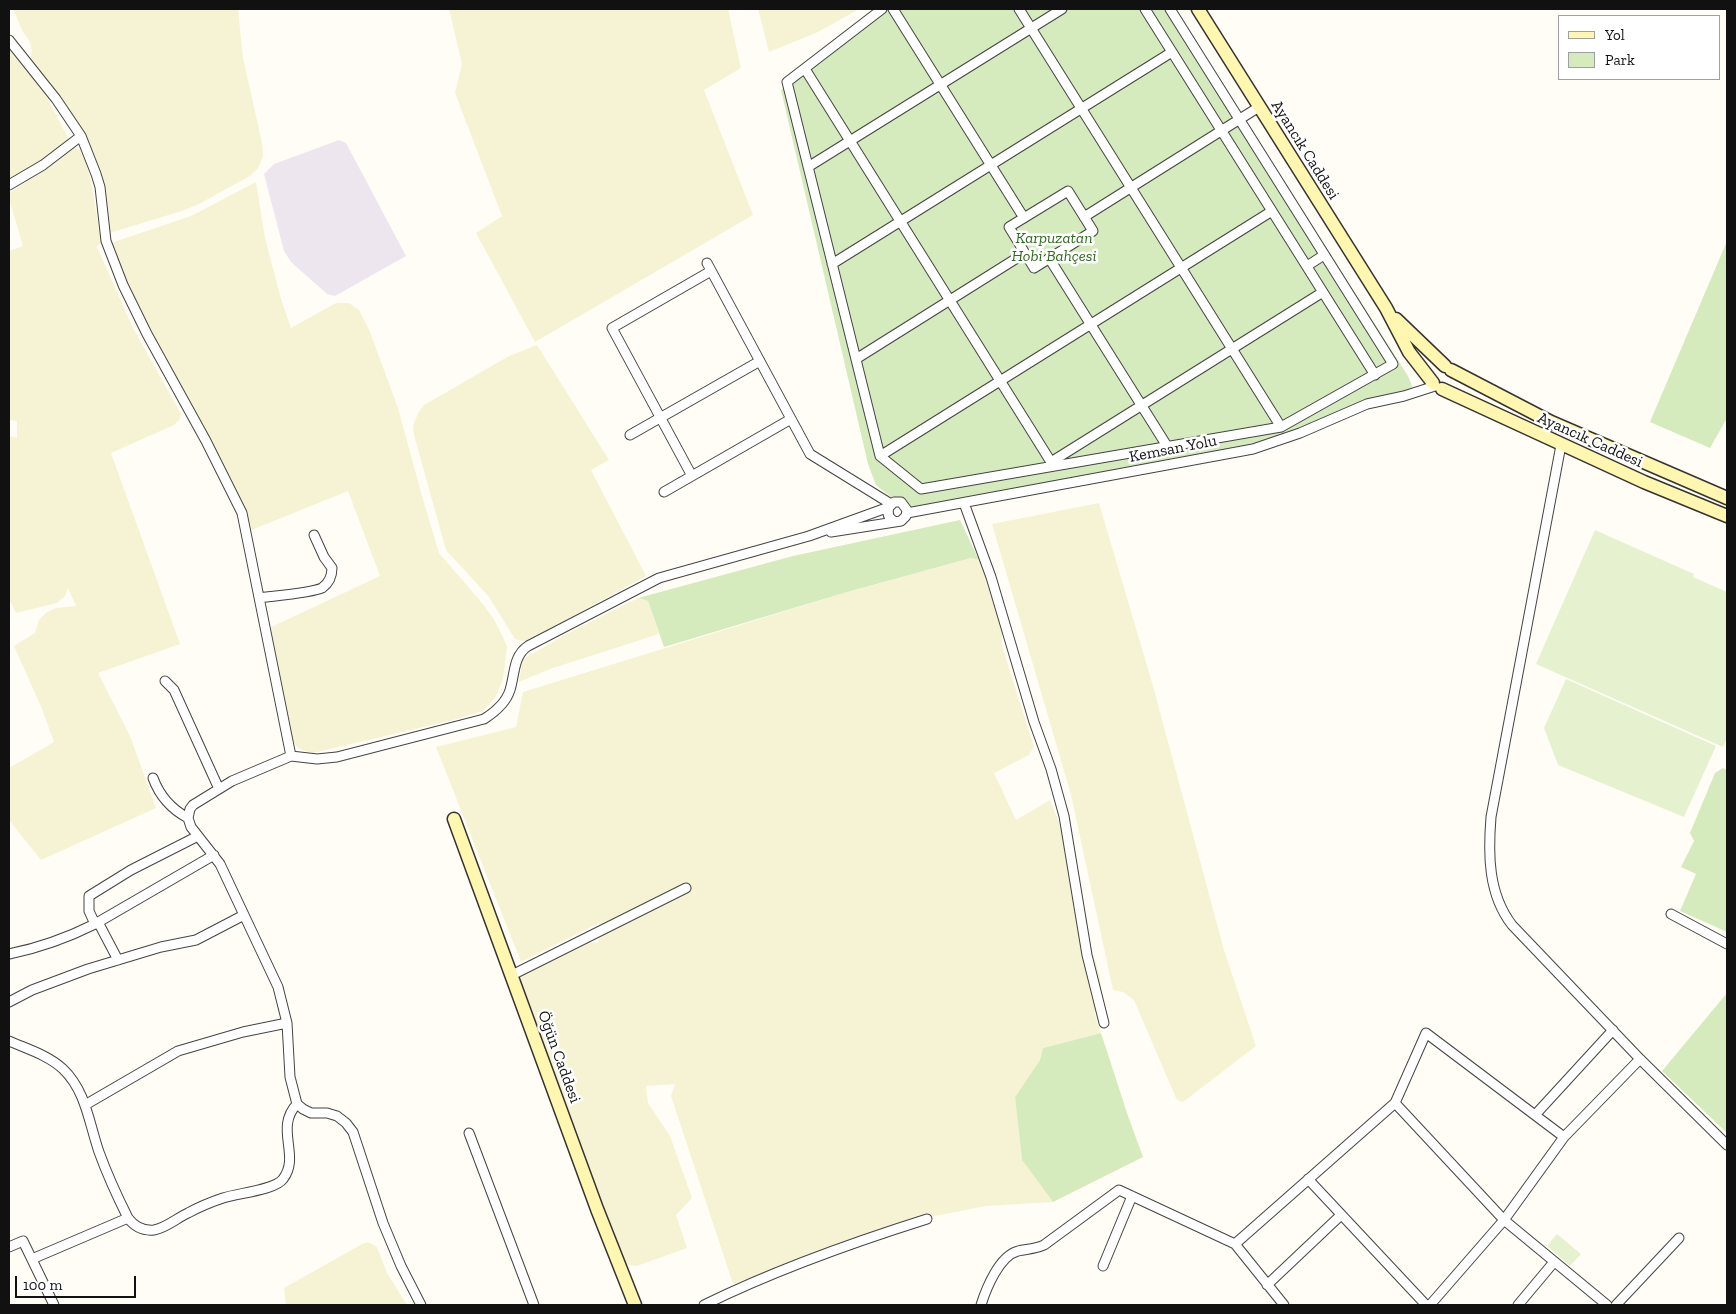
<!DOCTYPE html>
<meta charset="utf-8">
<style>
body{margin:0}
#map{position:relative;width:1736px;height:1314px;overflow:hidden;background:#fffdf5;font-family:"Zilla Slab",serif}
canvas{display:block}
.frame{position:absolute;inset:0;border:10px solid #111;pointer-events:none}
.legend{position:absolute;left:1558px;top:15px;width:162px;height:65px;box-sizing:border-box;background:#fff;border:1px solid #a0a0a0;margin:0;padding:6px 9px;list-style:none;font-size:15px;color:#111}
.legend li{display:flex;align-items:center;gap:10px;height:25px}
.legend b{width:25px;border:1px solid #a0a0a0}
.scale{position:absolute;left:15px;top:1276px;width:121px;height:22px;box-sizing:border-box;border:2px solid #111;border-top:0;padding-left:6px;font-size:15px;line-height:18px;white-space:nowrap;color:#111;-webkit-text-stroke:4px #fff;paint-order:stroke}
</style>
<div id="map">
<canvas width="1736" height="1314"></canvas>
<div class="frame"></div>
<ul class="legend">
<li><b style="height:6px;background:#fff6b0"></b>Yol</li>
<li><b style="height:14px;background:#d5ebbd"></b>Park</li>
</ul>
<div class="scale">100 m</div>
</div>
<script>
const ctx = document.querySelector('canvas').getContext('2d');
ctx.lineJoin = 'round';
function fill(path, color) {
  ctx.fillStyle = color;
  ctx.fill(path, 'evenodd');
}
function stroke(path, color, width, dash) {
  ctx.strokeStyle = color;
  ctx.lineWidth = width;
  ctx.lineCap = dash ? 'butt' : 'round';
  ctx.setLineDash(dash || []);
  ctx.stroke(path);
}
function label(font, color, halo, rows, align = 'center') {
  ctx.font = font + ' "Zilla Slab",serif';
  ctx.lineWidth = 5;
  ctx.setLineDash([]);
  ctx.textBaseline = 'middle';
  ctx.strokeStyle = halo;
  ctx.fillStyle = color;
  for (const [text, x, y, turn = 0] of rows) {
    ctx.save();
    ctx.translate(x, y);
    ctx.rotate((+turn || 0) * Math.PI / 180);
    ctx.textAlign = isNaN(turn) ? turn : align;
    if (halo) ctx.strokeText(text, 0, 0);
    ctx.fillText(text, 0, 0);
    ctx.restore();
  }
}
fill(new Path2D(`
 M339 140 346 143 406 256 335 296 327 294 291 262 284 251 264 174 274 164Z`), '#eee6ef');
fill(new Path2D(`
 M13 9H238L243 58 262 143 263 156 258 168 250 176 197 205 182 211 106 234 103 189 79 126 68 108 30 60 32 51 30 42 23 32Z
 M449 9H728L741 68 704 90 753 215 535 342 476 233 502 216 455 93 462 64Z
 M758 9H859L818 32 769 52Z
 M9 49 26 68 48 99 69 140 47 158 9 182Z
 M73 147 80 150 85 160 91 181 101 242 97 247 133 328 181 414 179 420 174 425 111 453 180 644 98 673 130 736 156 808 41 860 9 820V768L54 742 42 709 14 646 35 633 39 620 46 613 56 608 76 606 68 588 65 596 57 603 16 613 9 599V436L17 438V421L9 420V251L23 246 9 199V193L52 165Z
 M256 182 265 238 281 299 291 328 336 303H349L359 310 370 332 398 408 422 496 439 553 482 603 493 618 503 637 507 647 503 679 495 698 483 711 453 720 313 753 305 751 298 748 291 738 267 629 380 576 348 491 249 531 137 311 111 245 114 242 191 216Z
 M537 345 609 460 591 470 646 576 529 640 522 641 515 639 489 597 446 550 414 435 413 426 418 413 424 405 509 356Z
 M1099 503 1153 686 1224 950 1256 1046 1183 1102 1179 1101 1176 1098 1134 1000 1123 992 1113 990 1071 795 992 524Z
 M971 558 979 560 984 566 1002 627V646L1034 747 1029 755 994 773 1016 820 1050 800 1063 832 1081 913 1100 977 1102 996 1097 1009 1094 1012 1101 1033 1043 1048 1040 1060 1015 1097 1022 1160 1053 1202 986 1206 920 1219 733 1284 671 1096 675 1084 646 1086 648 1103 670 1136 692 1198 676 1215 687 1248 637 1266 628 1265 621 1259 517 978 590 942 598 943 599 923 521 962 436 747 516 727 523 692 847 592Z
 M638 598 648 601 659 634 550 669 519 682 523 659 572 631Z
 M368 1242 377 1247 387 1273 407 1305H286L284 1288 362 1244Z`), '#f6f3d4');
fill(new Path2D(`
 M887 9H1175L1408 376 1412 386 1411 391 1369 400 1289 441 934 506 910 507 891 497 876 485 868 464 781 90Z
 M1727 241V418L1710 448 1650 422Z
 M960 520 979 560 971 558 847 592 664 647 648 601 638 598 793 556Z
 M1723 768 1727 770V932L1680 911 1696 874 1681 867 1694 841 1690 833 1715 773Z
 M1727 993V1133L1662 1071Z
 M1101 1033 1128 1116 1143 1157 1053 1202 1022 1160 1015 1097 1040 1060 1043 1048Z`), '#d5ebbd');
fill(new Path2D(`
 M1595 530 1694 574 1693 577 1727 592V738L1723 747 1536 664Z
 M1566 679 1716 746 1684 817 1558 765 1544 728Z
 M1557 1234 1581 1254 1570 1266 1547 1246Z`), '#e6f2cf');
const street = new Path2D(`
 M882 9 787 82 880 456 921 489 1281 427 1393 364 1170 9
 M893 9 1024 218
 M1019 9 1281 427
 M1145 9 1375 375
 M9 40 56 99 81 136 96 174 100 187 106 241 123 285 147 334 206 441 242 513 291 756
 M805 69 1051 462V466
 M808 167 1062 9
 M9 185 43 165 81 136
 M1068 191 1093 231 1034 268 1009 227Z
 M1084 217 1259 107
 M1049 258 1167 446
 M707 263 810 454 891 504
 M832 264 1172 52
 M1307 266 1324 255
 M856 359 1025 253
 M630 435 760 361
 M1561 445 1491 817C1488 854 1488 894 1512 925L1640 1059 1727 1145
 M880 456 1272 211
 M1051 462 1323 292
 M692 476 612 328 711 271
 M664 492 791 419
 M964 503 991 577 1034 722 1051 769 1064 816 1087 955 1104 1023
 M907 513 1253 449 1300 433 1367 404 1404 396 1435 386
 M831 532 901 521 906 516 907 510 901 502H894L889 507C887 513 888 518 894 521
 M259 598C273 596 311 593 322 588 329 583 332 576 332 568L324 557 314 535
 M165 681 174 690 219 789
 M153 778C160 797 171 809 188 818
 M1671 914 1727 944
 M98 922 118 960
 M95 924 89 911V896L131 870 198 836
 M9 954C39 948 67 938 95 924L214 855
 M512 975 686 888
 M9 1002 32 990 88 969 161 947 196 940 244 915
 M9 1041C27 1049 48 1055 63 1069 86 1091 89 1123 99 1152 107 1174 117 1196 128 1218
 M1395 1103 1504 1220 1607 1305
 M85 1105 178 1051 243 1032 287 1023
 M1535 1115 1613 1030
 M469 1133 534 1305
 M1308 1179 1426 1305
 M9 1247 23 1241 54 1305
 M32 1259 128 1218C134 1226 143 1231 154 1230 166 1228 177 1218 188 1213 199 1207 211 1202 223 1198 238 1193 275 1190 283 1179 301 1156 274 1128 297 1104
 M1103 1266 1132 1196
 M1267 1285 1341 1215
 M421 1305 401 1266 383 1223 353 1132 346 1123 337 1116 327 1113H311L303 1109 297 1104 290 1077 287 1023 278 987 220 864 191 827 188 818 190 809 193 805 232 781 291 756 317 759 337 757 484 719C495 712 506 703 510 690 515 674 513 656 528 646L659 578 809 536 889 507
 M704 1305C775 1270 851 1243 927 1219
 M981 1305C986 1289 999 1256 1018 1251 1027 1249 1035 1249 1044 1245L1119 1190 1235 1244
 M1284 1305 1235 1244 1395 1103 1426 1033 1564 1137
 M1430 1305 1504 1220 1564 1137 1640 1059
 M1518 1305 1554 1262
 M1616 1305 1679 1238`);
const secondary = new Path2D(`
 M1198 9 1386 308 1409 352 1433 383
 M1396 319 1445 366
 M1451 370 1551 422 1727 498
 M1442 389 1644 482 1727 516
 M454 819 597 1209 635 1305`);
stroke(street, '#444', 11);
stroke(secondary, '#333', 15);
stroke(street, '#fff', 9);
stroke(secondary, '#fff6b0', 12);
label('16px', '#111', '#fff', [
 ["Ayancık Caddesi",1305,150,58],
 ["Ayancık Caddesi",1590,440,24],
 ["Kemsan Yolu",1173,449,-11],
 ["Öğün Caddesi",559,1057,70]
]);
label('italic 16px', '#2f6b1f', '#fff', [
 ["Karpuzatan",1054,238],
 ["Hobi Bahçesi",1054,256]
]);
</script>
